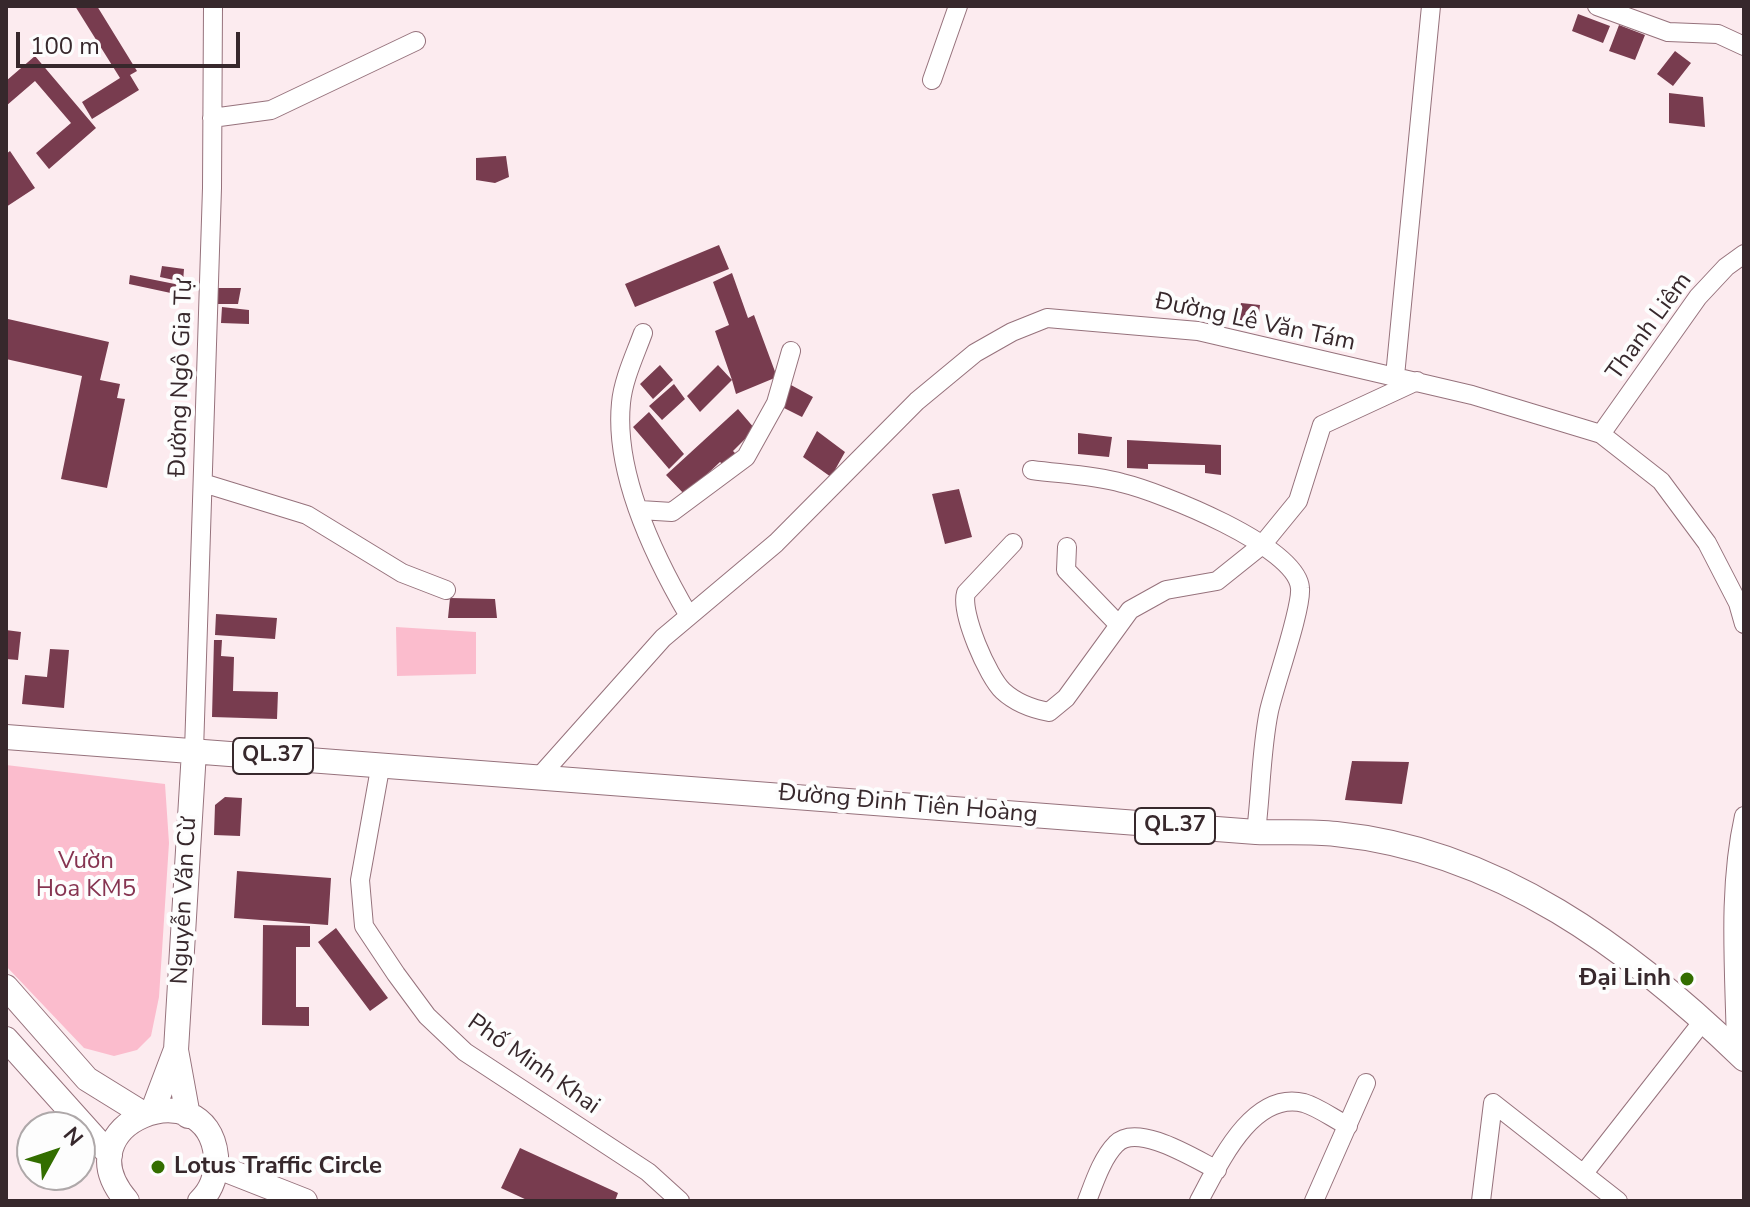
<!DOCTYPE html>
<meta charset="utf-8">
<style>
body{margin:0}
#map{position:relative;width:1750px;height:1207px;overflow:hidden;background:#fcebef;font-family:"Nunito Sans",sans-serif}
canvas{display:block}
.frame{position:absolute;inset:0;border:8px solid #37282c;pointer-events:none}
.north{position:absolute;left:16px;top:1111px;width:80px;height:80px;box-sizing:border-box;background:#fdfdfd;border:2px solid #aea8a9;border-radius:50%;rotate:50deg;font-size:22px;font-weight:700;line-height:32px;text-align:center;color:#37282c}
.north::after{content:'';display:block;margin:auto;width:28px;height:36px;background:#336e00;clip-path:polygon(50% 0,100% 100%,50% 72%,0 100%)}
.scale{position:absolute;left:16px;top:32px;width:224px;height:36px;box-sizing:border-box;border:4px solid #37282c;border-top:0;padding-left:10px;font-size:24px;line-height:28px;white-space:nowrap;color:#37282c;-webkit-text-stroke:6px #fdfdfd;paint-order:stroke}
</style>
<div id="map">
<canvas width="1750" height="1207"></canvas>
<div class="frame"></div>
<div class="north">N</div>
<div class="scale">100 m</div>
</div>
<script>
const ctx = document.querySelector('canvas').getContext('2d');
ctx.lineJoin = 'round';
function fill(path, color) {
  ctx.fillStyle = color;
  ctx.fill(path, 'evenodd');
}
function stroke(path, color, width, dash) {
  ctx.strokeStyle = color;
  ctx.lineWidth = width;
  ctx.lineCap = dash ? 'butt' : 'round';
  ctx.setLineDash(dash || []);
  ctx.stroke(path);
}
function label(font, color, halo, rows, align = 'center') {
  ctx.font = font + ' "Nunito Sans",sans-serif';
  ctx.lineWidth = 8;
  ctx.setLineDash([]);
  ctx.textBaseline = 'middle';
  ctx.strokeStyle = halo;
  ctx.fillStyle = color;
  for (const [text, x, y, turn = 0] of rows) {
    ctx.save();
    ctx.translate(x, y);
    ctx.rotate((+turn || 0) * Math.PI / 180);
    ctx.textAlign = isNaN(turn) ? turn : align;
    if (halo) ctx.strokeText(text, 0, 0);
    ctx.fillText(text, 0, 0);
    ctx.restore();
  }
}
fill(new Path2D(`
 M396 627 476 632V674L397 676Z
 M6 765 165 784 169 843 159 997 151 1036 137 1050 114 1056 84 1048 6 966Z`), '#fbbccd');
fill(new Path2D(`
 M75 6H97L137 71 130 75 139 90 92 119 82 102 120 78Z
 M1578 14 1610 26 1603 43 1572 31Z
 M1619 25 1645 35 1635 60 1609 51Z
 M1675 51 1691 63 1673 86 1657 74Z
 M35 56 96 128 49 169 36 153 71 123 35 81 6 106V81Z
 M1669 93 1703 97 1705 127 1669 123Z
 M10 151 35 188 6 207V154Z
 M506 156 509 177 495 183 476 180V158Z
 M719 245 729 269 635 307 625 284Z
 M162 266 184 269 183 282 160 277Z
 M732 273 748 318 754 315 777 377 736 394 732 380 700 412 687 396 718 365 732 380 715 331 729 325 713 282Z
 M130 275 180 285V295L129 284Z
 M216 288H241L238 304H216Z
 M1241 303 1260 305 1257 329 1236 326Z
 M222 307 249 310V324L221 323Z
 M8 319 109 342 100 380 120 384 117 398 125 399 107 488 61 479 82 376 6 359Z
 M660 365 673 380 653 399 640 384Z
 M674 384 685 399 662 420 649 406Z
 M791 385 813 397 802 417 780 406Z
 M738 409 755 429 733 451 738 456 726 467 720 462 685 495 666 475Z
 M649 412 684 454 669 469 633 427Z
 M817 431 845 452 831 477 803 457Z
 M1078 433 1112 437 1109 457 1078 454Z
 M1127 440 1221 445V475L1205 473V465L1148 464V469L1127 468Z
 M959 489 972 537 945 544 932 494Z
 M450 598 495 599 497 618H448Z
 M216 614 277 618 275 639 215 635Z
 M6 630 21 632 18 660 6 659Z
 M214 640H222L221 656 234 657 233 691 278 692 277 719 212 717Z
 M50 649 69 650 64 708 22 704 25 675 47 677Z
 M1352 761 1409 762 1402 804 1345 800Z
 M225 797 242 798 240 836 214 835 215 805Z
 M237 871 331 878 328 925 234 918Z
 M263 925 310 926V947H296V1007H309V1026L262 1025Z
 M336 928 388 998 370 1011 318 942Z
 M520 1148 618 1193 615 1201H529L501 1188Z`), '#783c4f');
const minor = new Path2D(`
 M1597 6 1668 32 1718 34 1744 46
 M932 80 958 6
 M212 118 271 110 416 41
 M643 333C635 355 623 380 621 403 614 473 655 558 689 616
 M1395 376 1431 6
 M1601 434 1698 297 1726 267 1744 254
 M1032 470C1062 474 1093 475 1122 483 1160 492 1297 546 1300 588 1302 609 1275 684 1269 711 1261 750 1261 793 1256 832
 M203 483 307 515 402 573 446 590
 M640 510 672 512 746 457 776 403 791 351
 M1013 543 966 593C960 613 988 677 1003 691 1016 703 1033 709 1049 712L1066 698 1130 610 1166 590 1217 581 1262 545 1298 501 1322 425 1417 381
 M1067 547 1066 570 1117 623
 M194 751 212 188 213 6
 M381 763 360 880 364 926 396 974 427 1016 465 1052 648 1172 680 1201
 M540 776 663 638 776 543 917 401 975 353 1012 332 1047 318 1198 331 1472 395 1601 434 1661 481 1707 543 1738 603 1744 624
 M1736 1051C1735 973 1727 892 1744 816
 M1584 1173 1703 1021
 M1087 1201C1094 1183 1102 1158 1116 1144 1137 1122 1195 1159 1217 1170
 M1199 1201C1219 1164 1252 1090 1304 1103 1318 1107 1334 1119 1348 1126
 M1314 1201 1366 1083
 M1481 1201 1493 1103 1618 1201`);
const major = new Path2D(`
 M6 737 1256 832C1282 833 1310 831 1336 834 1497 850 1631 949 1744 1059
 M6 987 87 1079 142 1113
 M6 1039 110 1155
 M153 1110 175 1052
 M188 1116 176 1050 194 751
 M216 1166 305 1201
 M127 1201C59 1123 207 1067 216 1156 217 1173 212 1190 200 1201`);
stroke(minor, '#96727c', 20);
stroke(major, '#96727c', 26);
stroke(minor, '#fff', 18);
stroke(major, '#fff', 24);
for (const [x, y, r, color] of [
 [1687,979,8,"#336e00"],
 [158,1167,8,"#336e00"]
]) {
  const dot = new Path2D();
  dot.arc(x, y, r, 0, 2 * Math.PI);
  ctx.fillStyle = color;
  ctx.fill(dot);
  stroke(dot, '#fdfdfd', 3);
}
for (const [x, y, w] of [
 [273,756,80],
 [1175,826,80]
]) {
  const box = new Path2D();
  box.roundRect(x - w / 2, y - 18, w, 36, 6);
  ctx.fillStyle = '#fdfdfd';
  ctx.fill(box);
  stroke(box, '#37282c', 2);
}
label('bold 22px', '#37282c', null, [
 ["QL.37",273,756],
 ["QL.37",1175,826]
]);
label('24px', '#37282c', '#fdfdfd', [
 ["Đường Lê Văn Tám",1255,323,12],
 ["Thanh Liêm",1650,327,-54],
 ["Đường Ngô Gia Tự",182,378,-88],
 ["Đường Đinh Tiên Hoàng",908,805,5],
 ["Nguyễn Văn Cừ",185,901,-87],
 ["Phố Minh Khai",533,1065,35]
]);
label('24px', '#863451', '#fdfdfd', [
 ["Vườn",86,862],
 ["Hoa KM5",86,890]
]);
label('bold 24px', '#37282c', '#fdfdfd', [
 ["Đại Linh",1671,979],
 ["Lotus Traffic Circle",174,1167,"left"]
], 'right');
</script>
